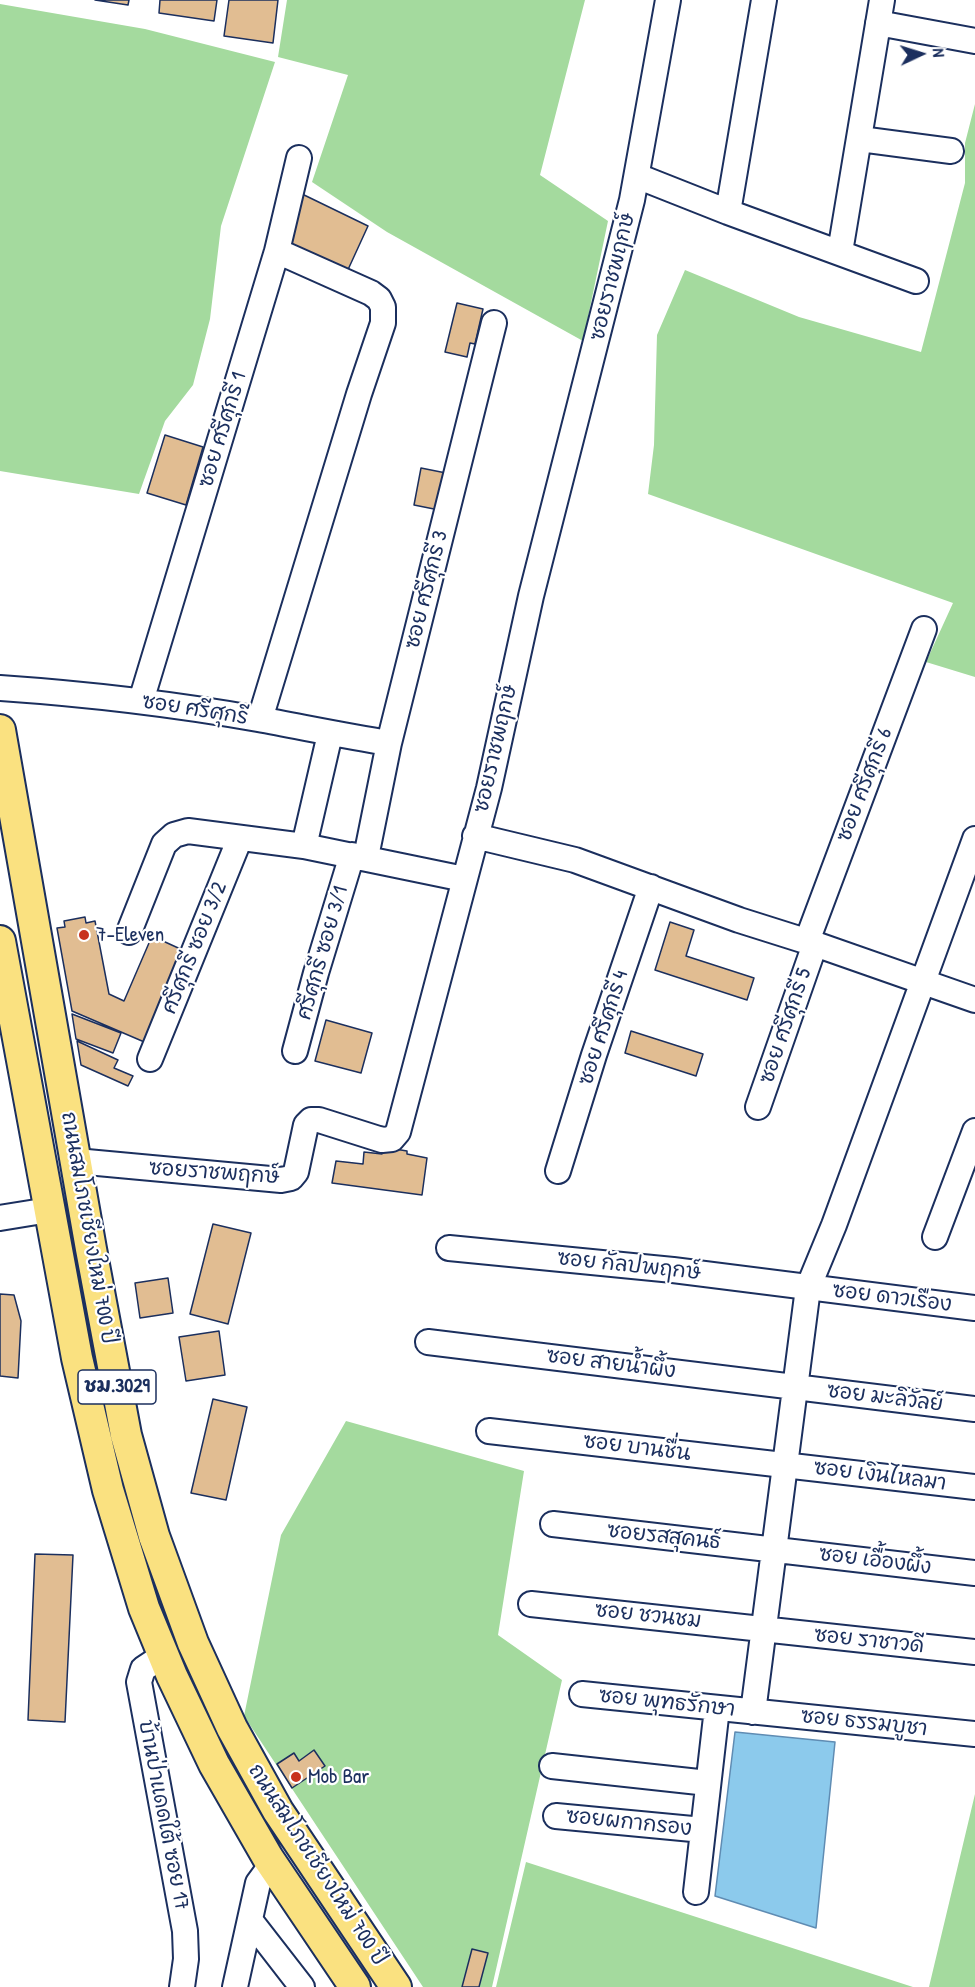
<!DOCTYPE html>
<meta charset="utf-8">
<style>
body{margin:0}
#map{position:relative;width:975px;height:1987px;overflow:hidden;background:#fff;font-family:"Patrick Hand",sans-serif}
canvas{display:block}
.north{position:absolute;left:891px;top:24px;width:60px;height:60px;-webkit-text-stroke:4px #fff;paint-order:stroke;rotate:86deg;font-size:16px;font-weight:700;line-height:24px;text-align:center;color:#1b2f5e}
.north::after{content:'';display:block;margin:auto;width:21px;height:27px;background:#1b2f5e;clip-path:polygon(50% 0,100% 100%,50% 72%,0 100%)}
</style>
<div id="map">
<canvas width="975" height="1987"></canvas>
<div class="north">N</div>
</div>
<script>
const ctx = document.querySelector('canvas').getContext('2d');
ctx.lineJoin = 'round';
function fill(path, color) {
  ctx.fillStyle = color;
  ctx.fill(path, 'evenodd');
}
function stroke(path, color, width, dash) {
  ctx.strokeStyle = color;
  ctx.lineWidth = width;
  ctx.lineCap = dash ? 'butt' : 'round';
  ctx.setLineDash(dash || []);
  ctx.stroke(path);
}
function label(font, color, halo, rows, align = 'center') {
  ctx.font = font + ' "Patrick Hand","Playpen Sans Thai",sans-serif';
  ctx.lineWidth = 4.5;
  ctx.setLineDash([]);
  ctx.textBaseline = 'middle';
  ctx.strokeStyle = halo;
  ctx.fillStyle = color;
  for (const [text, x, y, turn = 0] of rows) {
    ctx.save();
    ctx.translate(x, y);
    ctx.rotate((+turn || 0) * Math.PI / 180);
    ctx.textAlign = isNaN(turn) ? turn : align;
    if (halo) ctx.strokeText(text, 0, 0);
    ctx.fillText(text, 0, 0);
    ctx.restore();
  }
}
fill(new Path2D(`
 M287 0H585L540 175 608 221 583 341 387 232 312 182 348 75 278 57Z
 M0 4 145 29 275 62 221 226 210 319 193 385 165 421 139 494 0 471Z
 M975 104V677L926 662 953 603 648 494 654 445 657 335 685 270 799 317 921 352 965 183V143Z
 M346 1421 524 1471 498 1635 562 1680 492 1987H423L244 1716 281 1535Z
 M975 1794V1987H929Z
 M526 1862 913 1987H496Z`), '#a4da9e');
const water = new Path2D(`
 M735 1732 835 1742 816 1928 715 1896Z`);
fill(water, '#8ccaec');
stroke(water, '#5f8cb3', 1.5);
const building = new Path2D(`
 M95 0H129L128 5Z
 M160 0H217L214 21 159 13Z
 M229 0H278L273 43 224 36Z
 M300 193 368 226 346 274 285 246Z
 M457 303 483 309 475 344 470 343 467 357 445 352Z
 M165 435 203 447 186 505 147 493Z
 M421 468 446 473 444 511 414 505Z
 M85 917 86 923 95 921 109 994 124 1001 152 936 187 952 149 1044 72 1011 57 928 65 927 64 921Z
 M670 922 694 930 686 956 754 978 747 1000 655 970Z
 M72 1014 121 1033 113 1053 76 1039Z
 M326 1020 372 1033 361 1073 315 1061Z
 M631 1031 703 1054 696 1076 625 1053Z
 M77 1041 118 1060 114 1068 133 1076 128 1086 81 1065Z
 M383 1147 407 1151V1154L427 1158 422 1195 332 1183 336 1161 363 1164 364 1152 382 1154Z
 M213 1224 251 1233 228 1324 190 1314Z
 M168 1278 173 1313 140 1318 135 1283Z
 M0 1294 14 1295 21 1321 18 1378 0 1376Z
 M219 1331 225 1375 186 1381 179 1337Z
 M213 1399 247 1407 226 1500 191 1493Z
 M35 1554 73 1555 65 1722 28 1720Z
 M314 1750 325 1766 292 1788 277 1764 294 1753 299 1761Z
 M472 1949 488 1953 479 1987H462Z`);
fill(building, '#e1bd92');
stroke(building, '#1b2f5e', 1.5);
const minor = new Path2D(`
 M878 23 975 41
 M860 139 951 151
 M637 176 728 212 916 281
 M728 212 764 0
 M840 252 882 0
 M0 688C87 694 173 704 258 719 302 727 345 736 389 743
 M141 701 277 251 299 158
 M260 719 359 394 383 323V307L379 299 371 293 277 251
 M475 836 575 860 739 920 815 944 975 1000
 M304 846 330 734
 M366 857 389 743 494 323
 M129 932 164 844 174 835 188 831 304 846 464 879
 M807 941 924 629
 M295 1051 316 973 352 855
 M150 1059 240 838
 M758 1107 815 944
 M76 1161 281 1180 291 1178 296 1172 306 1125 311 1120H319L382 1140 392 1139 398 1132 489 788 531 596 632 200 668 0
 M558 1171 594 1055 651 887
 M0 1218 49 1210
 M935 1237 975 1131
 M449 1248 673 1270 975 1308
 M428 1342 975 1409
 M489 1431 975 1487
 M553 1524 975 1573
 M531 1604 975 1652
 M164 1655 143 1669 139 1682 185 1931 186 1959 182 1987
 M582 1694 975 1734
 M753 1712 808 1288 834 1225 975 839
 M552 1766 708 1783
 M556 1816 703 1830
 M696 1892 717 1708
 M250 1920 302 1987
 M235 1987 258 1883 272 1864`);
const major = new Path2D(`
 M0 730 91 1249 126 1435 154 1536 193 1643 232 1728 278 1811 396 1987
 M0 941 77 1358 108 1490 144 1608 172 1676 214 1764 268 1858 355 1987`);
stroke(minor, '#1b2f5e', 28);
stroke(major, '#1b2f5e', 34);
stroke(minor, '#fff', 24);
stroke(major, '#fae180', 30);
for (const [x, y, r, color] of [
 [84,935,6,"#c8321e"],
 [296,1777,6,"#c8321e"]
]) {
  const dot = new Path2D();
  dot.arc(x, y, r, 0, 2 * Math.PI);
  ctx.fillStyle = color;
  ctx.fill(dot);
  stroke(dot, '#fff', 2);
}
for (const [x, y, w] of [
 [117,1387,78]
]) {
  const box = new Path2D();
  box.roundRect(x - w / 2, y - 17, w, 34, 4.5);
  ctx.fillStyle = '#fff';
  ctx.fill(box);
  stroke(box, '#1b2f5e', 1.5);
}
label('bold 20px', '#1b2f5e', null, [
 ["ชม.3029",117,1387]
]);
label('21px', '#1b2f5e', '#fff', [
 ["ซอยราชพฤกษ์",613,277,-76],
 ["ซอย ศรีศุกรี 1",223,430,-73],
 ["ซอย ศรีศุกรี 3",427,590,-76],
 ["ซอย ศรีศุกรี",195,710,9],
 ["ซอยราชพฤกษ์",496,749,-77],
 ["ซอย ศรีศุกรี 6",865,785,-69],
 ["ศรีศุกรี ซอย 3/2",195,948,-68],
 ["ศรีศุกรี ซอย 3/1",323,953,-74],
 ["ซอย ศรีศุกรี 5",786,1026,-71],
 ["ซอย ศรีศุกรี 4",604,1028,-72],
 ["ซอยราชพฤกษ์",214,1173,4],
 ["ถนนสมโภชเชียงใหม่ 700 ปี",88,1228,80],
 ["ซอย กัลปพฤกษ์",629,1266,6],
 ["ซอย ดาวเรือง",892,1298,7],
 ["ซอย สายน้ำผึ้ง",611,1364,7],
 ["ซอย มะลิวัลย์",885,1398,7],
 ["ซอย บานชื่น",637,1448,7],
 ["ซอย เงินไหลมา",880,1476,7],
 ["ซอยรสสุคนธ์",664,1537,6],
 ["ซอย เอื้องผึ้ง",875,1561,7],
 ["ซอย ชวนชม",648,1616,6],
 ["ซอย ราชาวดี",869,1641,6],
 ["ซอย พุทธรักษา",667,1703,6],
 ["ซอย ธรรมบูชา",864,1723,6],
 ["บ้านป่าแดดใต้ ซอย 17",163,1815,79],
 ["ซอยผกากรอง",629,1823,6],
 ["ถนนสมโภชเชียงใหม่ 700 ปี",317,1865,57]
]);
label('21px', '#1b2f5e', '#fff', [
 ["7-Eleven",96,935],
 ["Mob Bar",308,1777]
], 'left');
</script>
